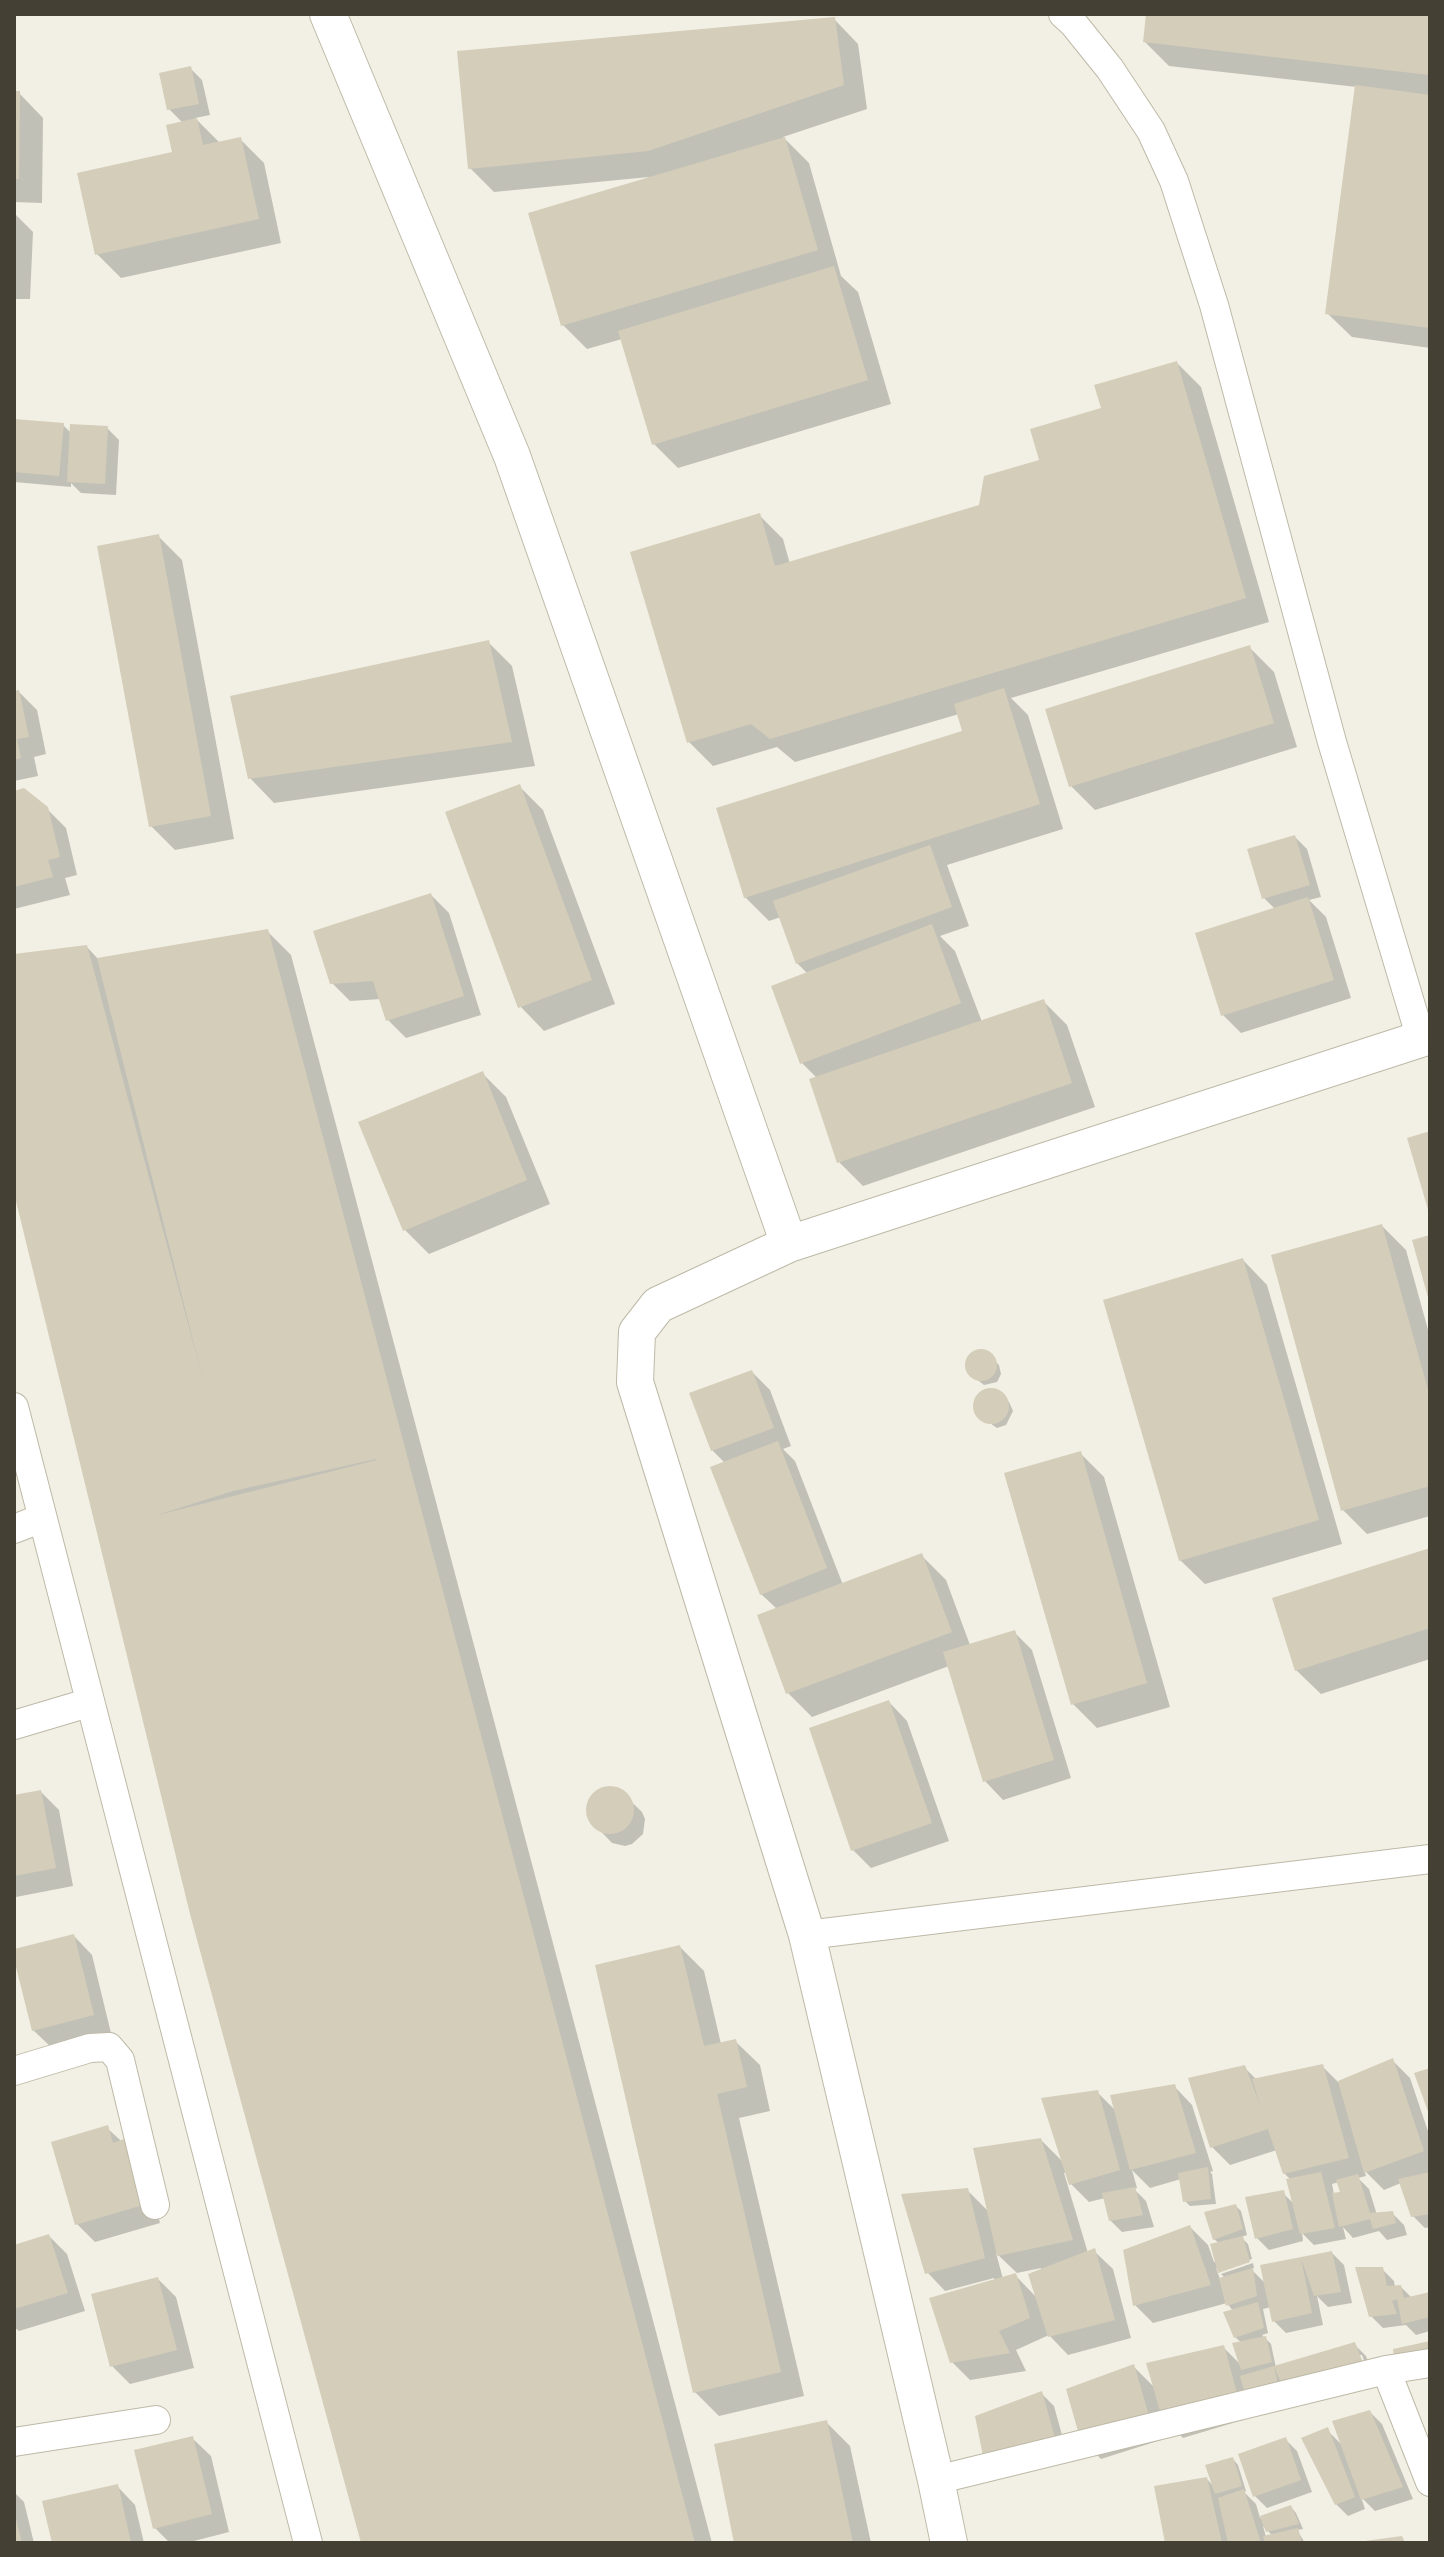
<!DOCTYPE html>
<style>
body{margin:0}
#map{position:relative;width:1444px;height:2557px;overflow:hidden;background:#f2f0e4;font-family:Overpass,sans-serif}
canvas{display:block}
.frame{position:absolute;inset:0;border:16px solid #454034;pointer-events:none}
</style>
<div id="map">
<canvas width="1444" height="2557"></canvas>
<div class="frame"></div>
</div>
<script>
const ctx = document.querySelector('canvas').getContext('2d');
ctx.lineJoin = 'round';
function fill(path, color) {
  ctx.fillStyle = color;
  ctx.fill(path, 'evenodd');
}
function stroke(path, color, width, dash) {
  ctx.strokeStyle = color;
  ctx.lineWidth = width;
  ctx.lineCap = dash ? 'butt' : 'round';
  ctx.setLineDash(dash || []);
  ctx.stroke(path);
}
fill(new Path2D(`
 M1148 14H1430V348L1352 337 1327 313 1357 87 1169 66 1145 42Z
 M834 19 858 44 867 109 783 137 809 163 841 276 858 292 891 404 678 468 654 444 622 339 587 349 563 325 649 177 494 192 470 168Z
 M190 68 202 80 210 115 195 118 220 143 240 139 264 163 281 243 121 278 97 254 175 153 183 123 169 109Z
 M14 93H19L43 118 42 203 14 202Z
 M14 213 33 232 30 299H14Z
 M1177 363 1201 387 1269 622 1011 698 1028 715 1063 829 947 865 969 926 940 936 955 951 982 1022 1043 1001 1067 1025 1095 1107 863 1186 839 1162 817 1078 802 1063 808 974 797 963 781 917 769 921 745 897 964 732 959 714 795 762 777 747 713 766 689 742 759 515 783 539 790 564 981 506 1041 462 1104 410Z
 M14 421 63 425 72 434 107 428 119 440 116 495 81 493 71 483V487L14 482Z
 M158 536 182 560 234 839 175 850 151 826Z
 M488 642 512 666 535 766 274 803 250 778Z
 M1250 648 1274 672 1297 747 1095 810 1071 786Z
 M19 692 37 710 46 754 34 757 38 776 14 781V693Z
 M519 786 543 810 615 1004 544 1031 520 1006Z
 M14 793 47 809 66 828 77 875 65 878 70 895 14 909Z
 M1295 837 1307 849 1321 897 1309 900 1326 917 1351 998 1241 1033 1223 1015 1275 909 1264 898Z
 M431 895 449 913 481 1015 406 1038 388 1020 381 999 350 1001 332 983Z
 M267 931 291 955 712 2543H363L14 1182V956L87 947 99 960Z
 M482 1073 506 1097 550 1204 429 1254 405 1230Z
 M1382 1226 1406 1250 1430 1337V1516L1367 1534 1343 1510Z
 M1243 1260 1267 1285 1342 1544 1205 1584 1180 1560Z
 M977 1352H986L999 1365 1001 1374 997 1382 984 1385 971 1375 967 1362Z
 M752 1372 770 1390 791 1446 783 1449 795 1461 843 1585 921 1555 946 1580 970 1645 1014 1632 1032 1650 1071 1778 1003 1800 985 1781 949 1666 812 1717 788 1693 777 1609 761 1594 725 1463 712 1450Z
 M989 1390 1003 1396 1009 1402 1013 1411 1006 1425 997 1428 977 1414 975 1403 980 1395Z
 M1080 1453 1104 1477 1170 1707 1097 1728 1073 1704Z
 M1430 1550V1659L1321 1694 1296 1670Z
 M889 1702 907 1721 949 1841 871 1868 853 1850Z
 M604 1789H618L642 1812 645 1819 643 1834 632 1844 625 1846 612 1843 589 1819 588 1804 591 1797Z
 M41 1792 59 1810 73 1886 16 1897 14 1895V1797Z
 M74 1936 92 1955 111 2033 52 2048 33 2030Z
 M680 1947 704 1971 721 2044 735 2041 760 2065 770 2111 739 2118 804 2396 719 2416 695 2392Z
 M1392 2060 1410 2078 1430 2137V2227L1425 2228 1413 2216 1401 2183 1384 2190 1364 2170 1366 2176 1358 2178 1369 2189 1377 2215 1392 2213 1404 2225 1407 2235 1387 2240 1379 2231 1353 2238 1343 2227 1346 2239 1314 2245 1302 2233 1303 2241 1269 2250 1257 2238 1283 2193 1294 2204 1291 2180 1284 2173 1277 2150 1230 2165 1212 2147 1244 2067 1257 2080 1322 2066 1339 2083ZM1339 2182 1343 2194H1334L1332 2184Z
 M1174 2086 1192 2105 1213 2171 1210 2172 1212 2174 1216 2204 1190 2206 1185 2201 1181 2179 1150 2188 1132 2170 1137 2188 1134 2189 1146 2201 1154 2227 1122 2232 1110 2220 1105 2198 1089 2202 1071 2184 1067 2172 1064 2173 1088 2253 1094 2251 1113 2269 1131 2338 1068 2355 1049 2335 1016 2350 1026 2371 970 2380 952 2362 995 2281 994 2278 945 2291 927 2272 967 2190 989 2212 1041 2140 1065 2164 1097 2092 1116 2111ZM996 2253 1017 2273 1041 2268 1037 2298 1015 2275 1003 2279Z
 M107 2128 142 2160 160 2223 95 2242 77 2224Z
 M1236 2206 1241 2211 1247 2235 1241 2237 1248 2244 1252 2259 1220 2270V2273L1216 2268 1220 2279 1225 2278 1221 2274 1253 2263 1254 2268 1251 2269 1266 2284 1262 2266 1332 2253 1344 2265 1352 2303 1328 2307 1317 2296 1323 2325 1286 2333 1274 2321 1271 2307 1263 2309 1268 2333 1262 2335 1271 2344 1276 2368 1354 2344 1366 2356 1375 2380 1183 2438 1160 2414 1167 2438 1101 2459 1083 2441 1133 2366 1156 2389 1223 2347 1242 2366V2343L1235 2337 1233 2311 1227 2303 1153 2323 1135 2305 1190 2227 1208 2245 1214 2262 1217 2261 1220 2244 1214 2239ZM1358 2355H1362L1370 2377Z
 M49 2236 67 2254 85 2311 19 2331 14 2327V2247Z
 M1382 2269 1394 2281 1395 2288 1401 2287 1412 2298 1430 2294V2331L1416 2335 1406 2325 1383 2328 1371 2316Z
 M158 2279 176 2297 194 2368 130 2384 112 2366Z
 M1042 2394 1054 2406 1067 2453 986 2460Z
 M1370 2412 1382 2424 1413 2499 1375 2511 1361 2497 1365 2509 1348 2516 1336 2504 1327 2430 1343 2446Z
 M826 2422 850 2446 871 2543H736Z
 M192 2438 211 2456 229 2532 186 2543H170L155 2528Z
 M1285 2439 1297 2451 1312 2492 1267 2508 1255 2496Z
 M1233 2459 1238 2465 1246 2491 1244 2492 1256 2504 1260 2518 1291 2507 1296 2513 1303 2529 1297 2530 1305 2543H1167L1207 2479 1215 2488ZM1263 2526 1273 2536 1266 2537Z
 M117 2486 135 2505 144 2543H54Z
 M14 2492 24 2502 34 2543H14Z`), '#0003');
fill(new Path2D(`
 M1146 14H1430V75L1143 42Z
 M835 17 844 85 648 151 468 169 457 51Z
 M191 66 199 104 167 110 159 73Z
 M1355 85 1430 95V328L1325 314Z
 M14 91H20L19 179H14Z
 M197 118 203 145 241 137 259 219 95 255 77 173 172 152 166 125Z
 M785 137 818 250 561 326 528 213Z
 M834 266 868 380 652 445 618 331Z
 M1177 361 1246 598 770 739 751 724 687 743 630 552 760 513 775 566 979 505 984 476 1039 460 1030 429 1101 408 1094 385Z
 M14 419 64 423 59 476 14 472Z
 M70 424 108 426 105 484 67 482Z
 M159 534 211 816 149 827 97 546Z
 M489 640 512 742 248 779 230 696Z
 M1250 645 1274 723 1069 787 1045 709Z
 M1004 688 1040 804 744 898 716 808 962 731 954 704Z
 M19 690 29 737 17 739 21 758 14 760V691Z
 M520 784 592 980 518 1008 445 812Z
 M24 788 48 807 60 857 48 860 53 877 14 887V791Z
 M1295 835 1310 885 1262 899 1247 849Z
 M930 845 952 907 796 964 773 901Z
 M431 893 464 996 386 1021 373 981 330 984 313 931Z
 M1308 897 1334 980 1221 1016 1195 933Z
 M932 924 961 1003 800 1064 771 986Z
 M268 929 406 1452 695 2543H361L190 1914 14 1193V954L87 945 204 1384 97 958ZM376 1459 377 1460 154 1516 233 1491Z
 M1044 999 1072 1083 837 1163 809 1079Z
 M483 1071 527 1180 403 1231 358 1122Z
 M1430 1131V1212L1429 1213 1407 1138Z
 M1382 1224 1430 1397V1486L1341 1511 1271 1255Z
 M1430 1235V1301H1429L1412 1240Z
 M1243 1258 1319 1520 1179 1561 1103 1300Z
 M965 1365a16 16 0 1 1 32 0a16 16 0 1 1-32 0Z
 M752 1370 774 1428 711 1451 689 1393Z
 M973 1406a18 18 0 1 1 36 0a18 18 0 1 1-36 0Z
 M778 1441 827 1568 760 1595 710 1467Z
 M1081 1451 1147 1683 1071 1705 1004 1473Z
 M1430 1548V1628L1295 1671 1272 1598Z
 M922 1553 952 1632 786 1694 757 1615Z
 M1015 1630 1054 1760 983 1782 943 1652Z
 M889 1700 932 1823 851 1851 809 1728Z
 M586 1810a24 24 0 1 1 48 0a24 24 0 1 1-48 0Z
 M41 1790 56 1868 14 1876V1795Z
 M74 1934 94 2015 32 2031 14 1959V1949Z
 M680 1945 704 2046 736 2039 747 2087 717 2094 781 2372 693 2393 595 1965Z
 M1393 2058 1424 2151 1364 2173 1338 2081Z
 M1323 2064 1349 2158 1283 2174 1268 2129 1210 2148 1188 2078 1245 2065 1261 2108 1252 2079Z
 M1430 2068V2117L1414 2073Z
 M1175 2084 1196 2153 1130 2170 1110 2095Z
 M1098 2090 1120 2170 1069 2185 1041 2098Z
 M108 2125 113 2143 124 2139 143 2205 75 2225 51 2142Z
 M1041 2138 1073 2240 997 2256 973 2148Z
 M1208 2167 1211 2199 1183 2202 1178 2173Z
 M1321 2172 1335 2228 1300 2234 1286 2179Z
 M1430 2172V2214L1411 2217 1398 2179Z
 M1358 2174 1370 2213 1393 2211 1396 2223 1373 2229 1370 2219 1339 2227 1332 2193 1340 2192 1336 2180Z
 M1135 2187 1143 2215 1109 2221 1102 2193Z
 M968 2188 985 2258 925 2274 901 2194Z
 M1284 2190 1293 2229 1255 2239 1245 2197Z
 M1236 2204 1243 2229 1213 2240 1204 2212Z
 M1190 2225 1211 2285 1133 2306 1123 2250Z
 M49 2234 68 2293 14 2309V2245Z
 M1243 2236 1250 2262 1218 2273 1210 2244Z
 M1095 2248 1115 2320 1048 2337 1028 2274Z
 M1332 2251 1341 2292 1314 2296 1301 2258 1312 2313 1272 2322 1260 2265Z
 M1355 2267H1383L1387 2286 1401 2285 1404 2298 1430 2292V2317L1402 2324 1397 2299 1392 2301 1397 2314 1369 2317Z
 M1253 2268 1257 2296 1226 2306 1219 2278Z
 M1016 2273 1030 2318 999 2331 1010 2353 950 2363 929 2298Z
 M158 2277 177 2350 110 2367 91 2294Z
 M1258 2302 1264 2328 1234 2338 1223 2312Z
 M1266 2336 1272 2362 1241 2370 1232 2343Z
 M1430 2341V2356L1394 2357 1393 2349Z
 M1355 2342 1365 2368 1284 2390 1274 2366Z
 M1224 2345 1238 2397 1163 2421 1146 2363Z
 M1134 2364 1150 2420 1081 2442 1066 2389Z
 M1274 2366 1279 2390 1246 2397 1240 2376Z
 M1042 2391 1056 2442 984 2461 975 2416Z
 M1370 2410 1403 2487 1361 2500 1332 2421Z
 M827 2420 853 2543H734L714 2444Z
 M1328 2427 1355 2497 1335 2505 1301 2438Z
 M193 2436 212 2514 153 2529 134 2450Z
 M1286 2437 1301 2480 1253 2497 1238 2454Z
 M1233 2457 1242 2486 1215 2494 1205 2465Z
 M1207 2477 1222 2543H1165L1154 2486Z
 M118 2484 131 2543H52L42 2501Z
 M1244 2489 1261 2543H1228L1218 2498Z
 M1291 2505 1299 2524 1266 2532 1260 2516Z
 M15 2515 22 2543H14Z
 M1298 2528 1302 2543H1265L1263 2536Z
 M1402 2536 1405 2543H1366L1365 2541Z`), '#d4cdb9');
const minor = new Path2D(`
 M1063 14 1073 23 1110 69 1151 131 1174 181 1214 305 1332 742 1421 1039
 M14 1407 308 2543
 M14 1529 42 1518
 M14 1725 88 1703
 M807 1935 1430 1859
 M14 2071 90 2048 109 2047 120 2060 155 2205
 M1386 2370 1430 2482
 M14 2442 156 2420
 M936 2480 1386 2370 1430 2363`);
const tertiary = new Path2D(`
 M328 14 512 456 789 1244
 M949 2543 936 2480 807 1935 635 1382 637 1332 658 1305 789 1244 1430 1036`);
stroke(minor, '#beb9a7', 30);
stroke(tertiary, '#beb9a7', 38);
stroke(minor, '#fff', 28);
stroke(tertiary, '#fff', 36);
</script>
